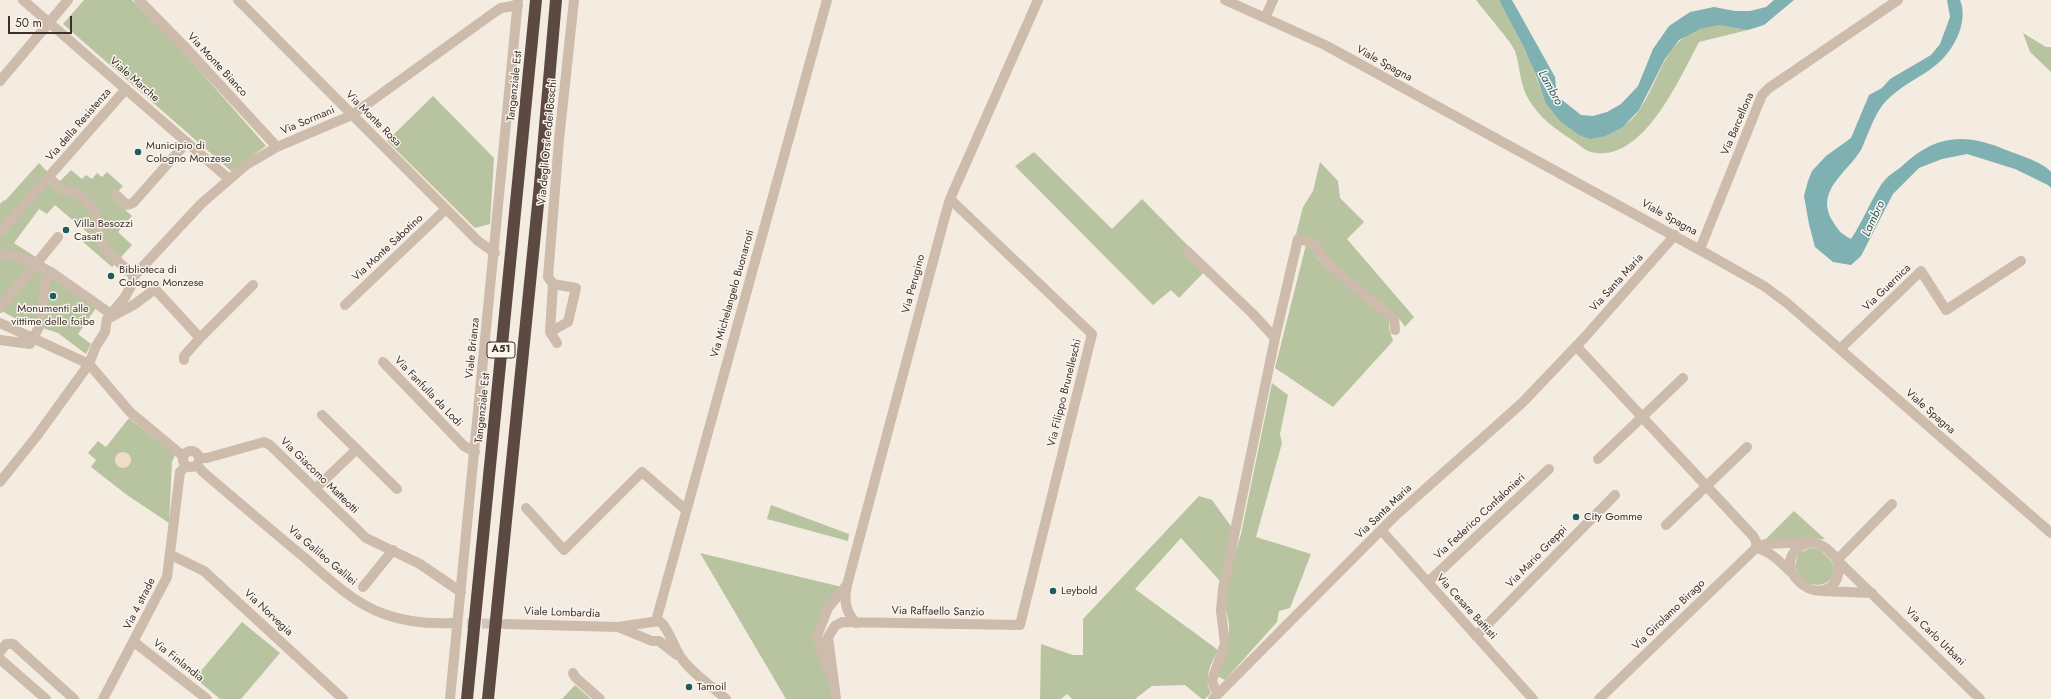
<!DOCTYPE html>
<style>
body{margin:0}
#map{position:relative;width:2051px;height:699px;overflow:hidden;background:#f4ebe1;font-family:Jost,sans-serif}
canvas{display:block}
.scale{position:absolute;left:8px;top:16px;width:64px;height:18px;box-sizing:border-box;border:2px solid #3b302b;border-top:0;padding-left:5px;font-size:12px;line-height:14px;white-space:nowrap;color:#3b302b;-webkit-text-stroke:3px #fbf5ee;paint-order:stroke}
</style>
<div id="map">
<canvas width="2051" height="699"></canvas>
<div class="scale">50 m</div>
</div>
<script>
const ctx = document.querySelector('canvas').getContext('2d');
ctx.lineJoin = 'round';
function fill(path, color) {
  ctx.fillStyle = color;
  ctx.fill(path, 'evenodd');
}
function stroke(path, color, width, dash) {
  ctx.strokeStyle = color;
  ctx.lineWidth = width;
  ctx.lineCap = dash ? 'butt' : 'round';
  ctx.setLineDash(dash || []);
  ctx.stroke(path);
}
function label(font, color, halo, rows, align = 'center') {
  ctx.font = font + ' Jost,sans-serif';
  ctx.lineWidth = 3;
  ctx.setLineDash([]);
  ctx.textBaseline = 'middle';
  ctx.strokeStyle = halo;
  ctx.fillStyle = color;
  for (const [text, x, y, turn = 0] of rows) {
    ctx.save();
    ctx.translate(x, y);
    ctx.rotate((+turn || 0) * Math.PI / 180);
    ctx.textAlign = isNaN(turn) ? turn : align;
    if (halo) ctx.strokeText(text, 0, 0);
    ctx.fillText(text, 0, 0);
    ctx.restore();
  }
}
fill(new Path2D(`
 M84 0H132L179 47 266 146 231 171 63 24Z
 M1476 0H1499C1517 33 1534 66 1545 102L1606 136C1619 129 1632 122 1640 109 1664 73 1665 30 1718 25 1727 24 1739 28 1748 30L1699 42C1680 77 1643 165 1591 152 1584 150 1577 143 1571 139 1555 129 1539 117 1529 100 1520 86 1520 66 1515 51 1511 41 1484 11 1476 0Z
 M2023 33 2046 47H2051V72L2030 52Z
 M433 96 494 158 490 224 475 228 387 141Z
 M1034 152 1112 229 1142 199 1209 267 1179 298 1171 290 1153 305 1015 166Z
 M1320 162 1338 181 1340 198 1364 222 1347 239 1414 317 1405 327 1398 317 1331 261 1318 242 1312 238 1296 234 1303 207 1313 191Z
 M39 163 58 183 71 170 82 179 86 175 92 179 97 173 102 177 107 172 123 186 112 198 132 216 118 232 132 245 112 267 83 242 89 234 55 205 47 214 39 209 14 243 54 269 100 302 78 334 91 344 86 354 58 333 18 320 0 310V204L4 200 5 201Z
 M1306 245 1312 247 1318 259 1327 269 1389 319V329L1393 341 1333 407 1275 368Z
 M1272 383 1288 395 1280 434 1282 443 1256 537 1311 554 1290 608 1279 611 1277 622 1225 680 1217 676 1229 643V624L1225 605 1230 569 1241 534Z
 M129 418 175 455 172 462 169 523 127 495 91 467 96 460 88 453 98 441 106 447Z
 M1199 496 1212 500 1233 529 1220 581 1181 538 1135 589 1218 650C1211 664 1203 679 1211 693L1205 699H1202L1185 685 1152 686 1135 699H1072L1067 694 1061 699H1040L1041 644 1073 655H1083V619Z
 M771 505 849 534 848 541 767 519Z
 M1794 511 1825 539H1766Z
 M1810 548C1818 548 1821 551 1827 556 1851 581 1807 601 1795 566L1798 554Z
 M700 553 842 587 819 627 834 699H786Z
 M242 622 280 653 241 699H220L195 678Z
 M575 685 591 699H562Z`), '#b8c4a0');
fill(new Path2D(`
 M115 460a8 8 0 1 1 16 0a8 8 0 1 1-16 0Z`), '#ecdcc8');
fill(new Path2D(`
 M1499 0H1512L1555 77 1557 96 1581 115 1593 116 1607 112 1621 104 1638 86 1653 49 1669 26 1690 12 1714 7 1735 11H1750L1766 7 1774 0H1794L1764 25 1748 30 1719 25 1700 29 1679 40 1665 59 1639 110 1623 127 1606 136 1590 139 1579 135 1560 121 1545 102 1538 80 1523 46Z
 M1947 0H1960C1964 9 1963 21 1960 30 1945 72 1915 73 1887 100 1875 112 1869 132 1862 148 1849 172 1815 189 1832 220 1838 230 1841 234 1851 239 1863 221 1870 202 1881 185 1885 178 1894 172 1901 167 1933 137 1960 132 2001 148 2015 154 2042 161 2051 172V188L2048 185 2015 169 1967 154 1942 159 1919 168 1893 194 1861 256 1851 265 1833 262 1815 247 1809 224 1804 196 1808 181 1812 171 1826 156 1851 138 1869 95 1882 88 1890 79 1931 55 1940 44 1950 17Z`), '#7fb0b2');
stroke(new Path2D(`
 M452 623 502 624`), '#cfc6bd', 10, [10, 5]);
stroke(new Path2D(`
 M23 0 229 179
 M139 0 184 46 277 147
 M238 0 478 241 495 253
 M1225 0 1325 45 1709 255 1764 286 1787 303 2051 533
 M1265 18 1273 0
 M0 81 68 0
 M49 178 64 191C79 189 95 208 99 222 100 228 99 235 100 240 104 251 126 268 134 276
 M115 194 127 205 133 203 187 142
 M0 232 126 89
 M1700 249 1762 95 1769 88 1898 0
 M1187 251 1252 313 1275 338
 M0 254 17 256 51 272 111 314
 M345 305 446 209
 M0 308 58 237
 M111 317 135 304 155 289 200 338 184 356V360
 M0 323 89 364 130 412 183 456
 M550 332 568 322 576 288 553 284
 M200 338 253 285
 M0 340 30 344 39 327 47 270
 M557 343 550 332 553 284 548 277 559 140 574 0
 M1576 346 1753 536 1756 541V548
 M1840 349 1921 271 1946 310 2021 261
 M383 362 464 446 475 452
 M322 415 397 489
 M183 459a8 8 0 1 1 16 0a8 8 0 1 1-16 0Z
 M199 458H207L264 442 270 445 366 538 420 564 461 592
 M1598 459 1683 378
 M197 465 203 472C237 501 271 530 305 558 329 579 353 603 384 614 406 622 429 624 452 623
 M0 482 36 437 89 364 96 346 105 332 107 319 125 297 131 286 134 276 201 204 246 165 277 147 352 115 492 14 501 8 518 5
 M315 489 357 449
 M1892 504 1837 560 1980 699
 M526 508 564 550 642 472 686 510
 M1666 525 1747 447
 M1381 530 1533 699
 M1810 542C1826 544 1845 560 1837 578 1822 615 1758 561 1810 542Z
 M1756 548C1771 551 1781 563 1792 573
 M171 555 204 571 343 699
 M1428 582 1549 469
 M363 587 393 550
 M1823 591 1872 593
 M656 621 827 0
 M856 623C845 611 844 601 847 585L944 220 950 199 1038 0
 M505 624 618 627 659 621C667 625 674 647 680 656 691 673 711 685 726 699
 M618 627 652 641H659L677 655
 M1476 636 1615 495
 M134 642 207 699
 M0 652 6 644H13L74 699
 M0 659 46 699
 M828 670 817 636 828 608 846 586
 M573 673 575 677 600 699
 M1219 693 1214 687 1212 680 1225 644 1221 611 1223 589 1275 338 1298 239 1310 242 1315 246 1329 265 1394 319 1395 330
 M103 699 167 577 180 472 186 466
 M450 699 518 0
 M836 699 828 637 835 626 842 622 1020 625 1092 334 950 199
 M1213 699 1396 515 1522 403 1584 338 1675 235
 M1599 699 1756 548 1766 544 1810 542`), '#cdbbac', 10);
stroke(new Path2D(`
 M467 699 536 0
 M488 699 540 184 556 0`), '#5c4a42', 12);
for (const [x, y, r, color] of [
 [138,152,4,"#1f5a5e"],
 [66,230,4,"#1f5a5e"],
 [111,276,4,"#1f5a5e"],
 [53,296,4,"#1f5a5e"],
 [1576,517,4,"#1f5a5e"],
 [1053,591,4,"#1f5a5e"],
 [689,687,4,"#1f5a5e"]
]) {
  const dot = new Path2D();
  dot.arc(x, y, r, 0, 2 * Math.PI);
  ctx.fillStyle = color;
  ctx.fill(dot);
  stroke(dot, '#fbf5ee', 1.5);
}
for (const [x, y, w] of [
 [501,350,28]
]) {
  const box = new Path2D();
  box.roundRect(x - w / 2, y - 8, w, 16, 3);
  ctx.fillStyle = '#fbf5ee';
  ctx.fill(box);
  stroke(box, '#3b302b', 1);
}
label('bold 10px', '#3b302b', null, [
 ["A51",501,350]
]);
label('11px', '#3b302b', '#fbf5ee', [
 ["Viale Spagna",1384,64,29],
 ["Via Monte Bianco",217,65,47],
 ["Viale Marche",134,80,41],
 ["Tangenziale Est",515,86,-84],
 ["Via Monte Rosa",373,119,45],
 ["Via Sormani",308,121,-23],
 ["Via Barcellona",1738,124,-67],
 ["Via della Resistenza",79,125,-49],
 ["Via degli Orsi e dei Boschi",548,142,-85],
 ["Viale Spagna",1669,218,29],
 ["Via Monte Sabotino",388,248,-43],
 ["Via Santa Maria",1617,283,-48],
 ["Via Perugino",914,284,-75],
 ["Via Guernica",1887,288,-44],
 ["Via Michelangelo Buonarroti",733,294,-74],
 ["Viale Brianza",473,348,-84],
 ["Via Fanfulla da Lodi",428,392,46],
 ["Via Filippo Brunelleschi",1065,393,-76],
 ["Tangenziale Est",483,408,-84],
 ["Viale Spagna",1930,412,41],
 ["Via Giacomo Matteotti",319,476,44],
 ["Via Santa Maria",1384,512,-44],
 ["Via Federico Confalonieri",1480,517,-43],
 ["Via Galileo Galilei",322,556,40],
 ["Via Mario Greppi",1537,557,-46],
 ["Via 4 strade",140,604,-63],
 ["Via Cesare Battisti",1466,607,48],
 ["Via Raffaello Sanzio",938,612,1],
 ["Via Norvegia",268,613,43],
 ["Viale Lombardia",562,613,2],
 ["Via Girolamo Birago",1669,615,-44],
 ["Via Carlo Urbani",1935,637,44],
 ["Via Finlandia",178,661,38]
]);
label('11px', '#3b302b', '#fbf5ee', [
 ["Municipio di",146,146],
 ["Cologno Monzese",146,159],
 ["Villa Besozzi",74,224],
 ["Casati",74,237],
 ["Biblioteca di",119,270],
 ["Cologno Monzese",119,283],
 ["Monumenti alle",53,309,"center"],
 ["vittime delle foibe",53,322,"center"],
 ["City Gomme",1584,517],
 ["Leybold",1061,591],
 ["Tamoil",697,687]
], 'left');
label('italic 12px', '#1f5a5e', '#fbf5ee', [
 ["Lambro",1550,88,61],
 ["Lambro",1874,219,-65]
]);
</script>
